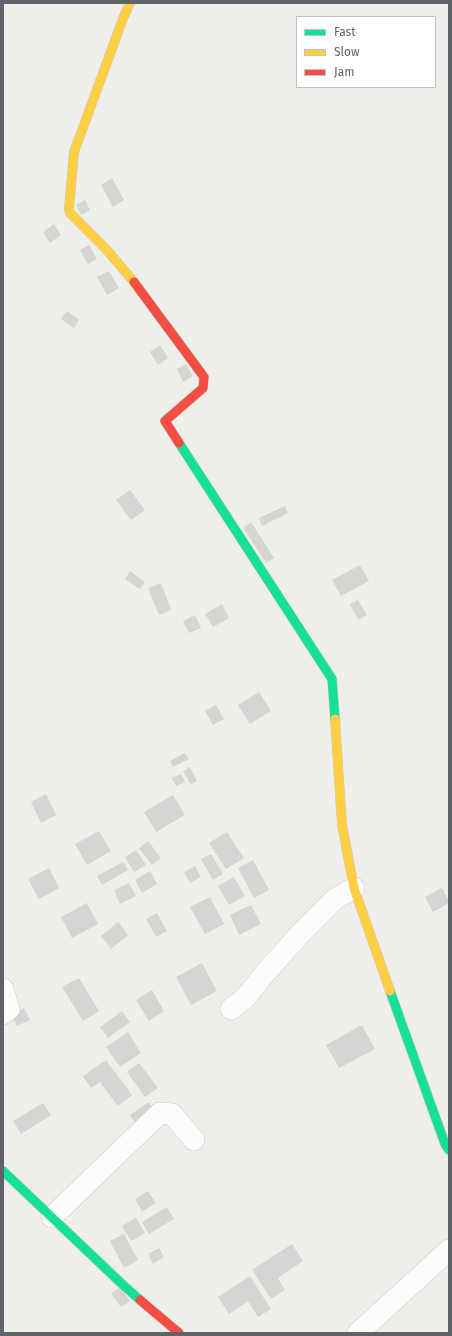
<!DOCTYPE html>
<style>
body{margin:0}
#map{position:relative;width:452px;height:1336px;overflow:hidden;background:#efeeea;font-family:"Fira Sans",sans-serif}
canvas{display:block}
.frame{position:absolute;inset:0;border:4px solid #5f6368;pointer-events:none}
.legend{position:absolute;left:296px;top:16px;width:140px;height:72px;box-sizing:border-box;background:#fff;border:1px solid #bfc1c3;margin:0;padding:5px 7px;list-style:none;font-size:12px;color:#5f6368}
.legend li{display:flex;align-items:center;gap:8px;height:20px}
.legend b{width:20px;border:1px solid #bfc1c3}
</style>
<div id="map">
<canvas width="452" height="1336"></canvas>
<div class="frame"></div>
<ul class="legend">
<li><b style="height:5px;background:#16e098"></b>Fast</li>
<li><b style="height:5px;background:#ffcf43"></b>Slow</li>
<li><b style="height:5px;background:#f24e42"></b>Jam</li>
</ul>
</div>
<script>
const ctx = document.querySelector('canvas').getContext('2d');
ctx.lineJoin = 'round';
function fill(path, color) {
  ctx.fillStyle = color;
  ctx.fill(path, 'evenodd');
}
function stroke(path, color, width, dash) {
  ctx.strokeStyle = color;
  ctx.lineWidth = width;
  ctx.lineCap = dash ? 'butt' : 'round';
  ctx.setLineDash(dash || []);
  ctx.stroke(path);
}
fill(new Path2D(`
 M112 178 124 200 113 207 101 185Z
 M85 200 90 210 81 215 76 205Z
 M54 224 61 235 50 243 43 232Z
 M89 245 97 259 88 264 80 250Z
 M109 271 119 288 107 295 97 277Z
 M67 311 79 320 74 328 61 319Z
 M160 345 168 358 158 365 150 352Z
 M186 364 193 376 183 382 177 369Z
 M130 490 145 510 131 520 116 500Z
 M285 506 288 513 262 526 259 518Z
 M251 522 274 558 266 563 243 528Z
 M360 565 369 581 341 596 332 580Z
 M130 571 145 582 140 589 125 579Z
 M161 583 171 610 159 615 148 588Z
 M358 600 367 615 358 620 350 604Z
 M222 604 229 618 213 627 205 614Z
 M195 615 201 628 189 633 183 621Z
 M259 692 271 711 250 724 238 705Z
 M216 705 224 719 213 725 205 711Z
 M185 753 189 759 173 767 170 761Z
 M190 767 197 781 191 785 183 771Z
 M181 774 185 782 176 786 172 778Z
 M46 794 56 815 41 823 31 802Z
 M173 795 185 815 156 832 144 812Z
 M99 831 111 851 87 865 75 844Z
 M227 832 244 858 226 869 209 843Z
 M148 841 161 858 152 865 139 848Z
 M136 850 146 865 134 872 125 857Z
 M211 854 223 874 213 880 201 859Z
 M253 860 269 890 254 898 238 868Z
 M123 862 128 870 102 885 97 876Z
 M195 866 201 877 190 883 184 872Z
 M49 868 59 888 39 899 28 879Z
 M150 871 157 884 142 893 135 880Z
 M234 877 245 896 229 905 218 886Z
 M129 883 136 896 120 904 114 890Z
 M442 888 449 901V903L433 912 425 897Z
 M210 897 224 924 205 934 190 907Z
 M87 903 98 924 72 938 61 917Z
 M251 905 261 924 239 935 230 915Z
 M157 913 167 931 156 937 146 919Z
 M118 922 128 935 111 949 101 936Z
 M202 963 217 991 191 1005 176 977Z
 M79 978 99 1011 83 1021 62 987Z
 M152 990 164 1011 149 1021 136 1000Z
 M24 1008 30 1020 17 1026 11 1014Z
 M122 1011 130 1022 108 1038 100 1027Z
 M362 1025 375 1049 339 1068 326 1045Z
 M128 1032 141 1053 120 1067 106 1047Z
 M106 1060 132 1095 118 1106 100 1082 91 1088 83 1076Z
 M139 1063 158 1088 145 1097 127 1072Z
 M149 1102 154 1111 135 1123 130 1115Z
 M43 1103 51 1115 21 1134 13 1121Z
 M148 1191 156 1203 142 1212 135 1199Z
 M167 1207 174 1219 149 1234 142 1222Z
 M136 1218 145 1233 131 1241 122 1226Z
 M124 1234 138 1260 124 1268 110 1241Z
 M292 1244 303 1261 278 1278 285 1290 271 1299 252 1270Z
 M159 1248 164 1257 153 1264 148 1254Z
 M250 1276 271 1309 258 1317 248 1301 229 1314 218 1297Z
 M120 1287 130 1301 121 1307 111 1294Z`), '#d6d5d3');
const street = new Path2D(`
 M3 989 9 1009 3 1014
 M231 1009 246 997 266 972 301 933 335 899 354 888
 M52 1217 160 1113 172 1114 194 1140
 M358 1333 449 1250`);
const fast = new Path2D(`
 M179 443 332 679 335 719
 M390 991 445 1144 449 1150
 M3 1171 122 1284 140 1300`);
const slow = new Path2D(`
 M130 3 124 16 74 152 69 209 70 213 106 249 134 282
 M335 719 342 825 354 888 390 991`);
const jam = new Path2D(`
 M134 282 204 377 203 388 165 421 179 443
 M140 1300 179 1333`);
stroke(street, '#cbcccc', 22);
stroke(fast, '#cacacb', 10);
stroke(slow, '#cacacb', 10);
stroke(jam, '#cacacb', 10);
stroke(street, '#fdfcfc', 21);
stroke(fast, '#16e098', 9);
stroke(slow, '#ffcf43', 9);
stroke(jam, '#f24e42', 9);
</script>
